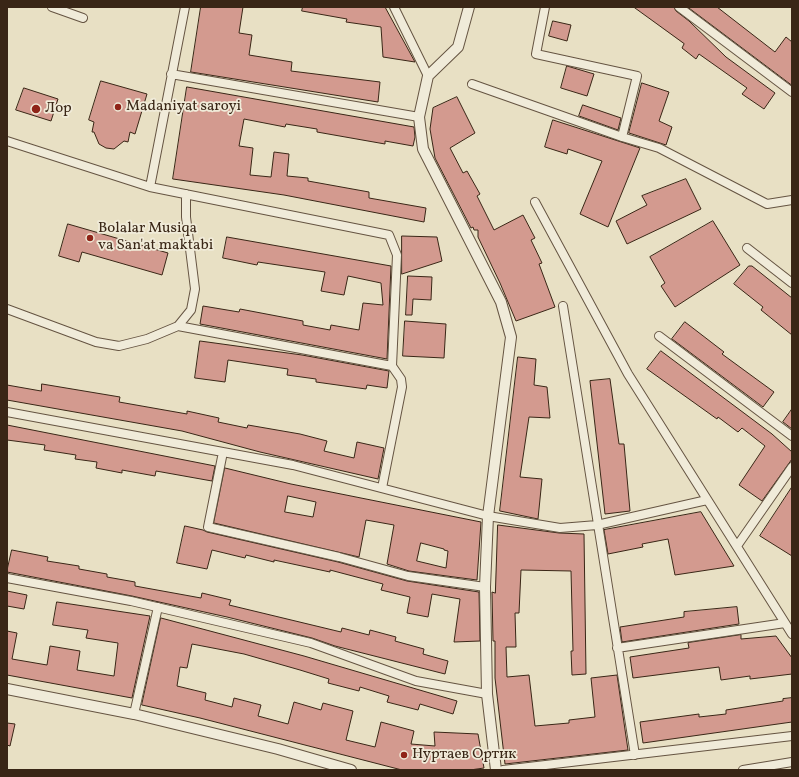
<!DOCTYPE html>
<meta charset="utf-8">
<style>
body{margin:0}
#map{position:relative;width:799px;height:777px;overflow:hidden;background:#e8e0c4;font-family:Vollkorn,serif}
canvas{display:block}
.frame{position:absolute;inset:0;border:8px solid #392616;pointer-events:none}
</style>
<div id="map">
<canvas width="799" height="777"></canvas>
<div class="frame"></div>
</div>
<script>
const ctx = document.querySelector('canvas').getContext('2d');
ctx.lineJoin = 'round';
function fill(path, color) {
  ctx.fillStyle = color;
  ctx.fill(path, 'evenodd');
}
function stroke(path, color, width, dash) {
  ctx.strokeStyle = color;
  ctx.lineWidth = width;
  ctx.lineCap = dash ? 'butt' : 'round';
  ctx.setLineDash(dash || []);
  ctx.stroke(path);
}
function label(font, color, halo, rows, align = 'center') {
  ctx.font = font + ' Vollkorn,serif';
  ctx.lineWidth = 3.5;
  ctx.setLineDash([]);
  ctx.textBaseline = 'middle';
  ctx.strokeStyle = halo;
  ctx.fillStyle = color;
  for (const [text, x, y, turn = 0] of rows) {
    ctx.save();
    ctx.translate(x, y);
    ctx.rotate((+turn || 0) * Math.PI / 180);
    ctx.textAlign = isNaN(turn) ? turn : align;
    if (halo) ctx.strokeText(text, 0, 0);
    ctx.fillText(text, 0, 0);
    ctx.restore();
  }
}
const building = new Path2D(`
 M201 7H243L239 33 252 35 249 55 292 62 291 71 380 82 378 102 191 72Z
 M303 7H385L415 62 383 57 381 27 346 22 347 19 302 11Z
 M634 7H674L676 11 689 21 726 57 775 93 764 109 742 94 747 88 699 54 696 59 682 48 684 44Z
 M688 7H717L775 52 786 37 792 42V85Z
 M553 21 571 25 567 41 549 36Z
 M567 66 594 74 587 96 561 88Z
 M101 81 147 94 135 134 130 132 128 142 124 141 114 149 106 148 99 144 94 132H92L94 122 89 120Z
 M642 83 669 92 659 121 672 127 666 145 629 133Z
 M187 87 414 127 415 137 413 146 385 141V144L317 132V129L286 124 285 127 244 119 239 146 253 148 250 175 271 177 274 152 289 154 287 176 308 178V181L369 192V198L426 208 424 222 284 195 173 179Z
 M24 88 58 99 51 121 16 110Z
 M457 97 475 133 450 148 463 173 467 171 480 194 477 196 494 230 523 215 535 238 531 240 542 263 539 264 555 307 516 321 500 283 478 237V230H474L473 227 471 228 435 158 430 129 433 108Z
 M583 105 621 118 618 130 579 116Z
 M553 120 640 148 608 227 580 214 602 161 568 149 567 154 545 147Z
 M686 179 701 209 627 244 616 221 647 205 642 196Z
 M713 221 740 265 675 307 661 286 665 283 650 257Z
 M68 224 168 253 162 275 82 252 79 262 59 256Z
 M402 236 437 237 442 261 402 274Z
 M227 237 391 266 387 359 200 324 203 306 239 312 240 309 303 321V325L330 330 331 325 359 330 363 303 383 305 381 283 348 276 344 295 321 291 325 272 258 262 257 265 223 258Z
 M749 266H752L792 298V335L761 310 763 307 734 284Z
 M408 276 432 277 431 300 413 299 412 315H406Z
 M405 321 446 324 444 358 403 356Z
 M685 322 724 352 722 354 774 392 763 407 672 339Z
 M200 341 302 355 389 371 387 388 367 385 366 389 316 382V379L287 375 288 369 228 360 225 382 195 378Z
 M661 351 772 434 792 452V459L762 501 739 485 765 446 742 428 738 432 718 417 717 419 647 369Z
 M518 357 536 359 534 385 547 387 550 418 529 417 520 477 542 479 538 519 500 511Z
 M610 379 619 444H624L630 511 605 514 590 381Z
 M42 384 120 397 119 402 187 414V411L219 418 218 422 247 428 248 425 300 434 327 441 324 451 354 458 357 442 384 448 378 479 260 452 182 431 7 400V385L41 391Z
 M792 409V429L783 422Z
 M7 425 215 466 212 481 156 471 155 476 122 470V473L96 468 97 462 75 459 76 455 44 450 45 445 7 440Z
 M225 468 291 484 481 522 477 580 409 571 387 564 394 525 366 520 359 557 214 523ZM288 496 316 502 313 517 285 512ZM421 543 444 549V550L448 551 446 568 417 561Z
 M792 487V556L760 536Z
 M701 512 734 566 675 575 668 539 642 544 643 547 608 554 604 530Z
 M498 525 559 533 584 534 586 674 572 675 571 651H573L571 571 521 570 519 613H515L516 647H506L507 677 529 675 535 726 569 723V720L595 717 591 678 617 675 628 750 505 764 495 678V641H493L492 592 495 593Z
 M185 526 203 530 207 532 338 562 407 581 479 592 480 641 454 642 460 599 432 594 428 617 407 613 410 597 381 590 383 584 330 570V572L274 560V562L246 555 245 558 212 550 207 569 177 563Z
 M12 550 48 557 47 561 79 566V569L107 574V577L135 582V586L201 598 202 593 231 600 229 605 341 632 342 628 369 635 370 630 396 637 395 641 424 649 423 654 448 661 445 674 335 646 312 638 227 617 132 596 7 572Z
 M7 591 27 595 24 609 7 606Z
 M57 602 150 616 132 698 7 675V631L17 633 12 659 47 665 50 646 80 651 77 670 114 676 118 643 86 638 88 630 53 625Z
 M737 607 739 624 622 642 620 627 684 617V612Z
 M161 618 304 656 457 701 453 714 420 704 418 710 387 702 389 696 360 687 359 691 328 683 329 679 300 670 244 654 192 644 187 668 180 667 177 686 206 693 205 700 232 707 234 698 261 705 258 716 288 724 294 702 321 710 323 703 353 711 346 740 375 747 381 722 414 731 411 744 435 746 434 732 478 734 484 768 470 770H402L200 718 142 705Z
 M741 635V639L776 636 792 658V674L750 679V676L721 680 719 667 633 678 630 657 689 648 688 643Z
 M792 698V722L643 743 640 722 699 714V717L726 714V710L783 701V699Z
 M7 723 15 724 10 746 7 745Z`);
fill(building, '#d39a8f');
stroke(building, '#392616', 1);
const minor = new Path2D(`
 M52 7 83 18
 M394 7 428 76
 M545 7 536 54 637 76 622 137
 M679 7 792 92
 M171 74 419 117
 M472 84 622 137 659 148 767 204 792 200
 M7 141 150 187 389 235 397 255 392 366 401 379 402 387 382 488
 M150 187 185 7
 M535 202 628 374 792 634
 M747 248 792 283
 M563 306 635 755
 M7 309 96 342 119 346 147 339 178 326 191 310 195 289 186 217V194
 M178 326 392 366
 M659 336 792 436
 M7 412 293 465 488 516 560 528 597 525 707 500
 M223 452 208 527 339 557 408 576 485 587
 M737 546 792 467
 M7 578 131 601 311 643 416 681 487 694
 M617 648 785 623
 M134 714 158 607
 M503 770 792 736
 M743 770 792 762`);
const tertiary = new Path2D(`
 M469 7 458 47 428 76 419 117 423 149 501 302 511 337 488 516 485 587 487 694 496 770
 M7 689 134 714 278 749 351 770`);
stroke(minor, '#655442', 10);
stroke(tertiary, '#655442', 12);
stroke(minor, '#f0ebd9', 8);
stroke(tertiary, '#f0ebd9', 10);
for (const [x, y, r, color] of [
 [118,107,4,"#8f2418"],
 [36,109,5,"#8f2418"],
 [90,238,4,"#8f2418"],
 [404,755,4,"#8f2418"]
]) {
  const dot = new Path2D();
  dot.arc(x, y, r, 0, 2 * Math.PI);
  ctx.fillStyle = color;
  ctx.fill(dot);
  stroke(dot, '#f0ebd9', 1.5);
}
label('15px', '#392616', '#f0ebd9', [
 ["Madaniyat saroyi",126,107],
 ["Лор",45,109],
 ["Bolalar Musiqa",98,229],
 ["va San'at maktabi",98,246],
 ["Нуртаев Ортик",412,755]
], 'left');
</script>
